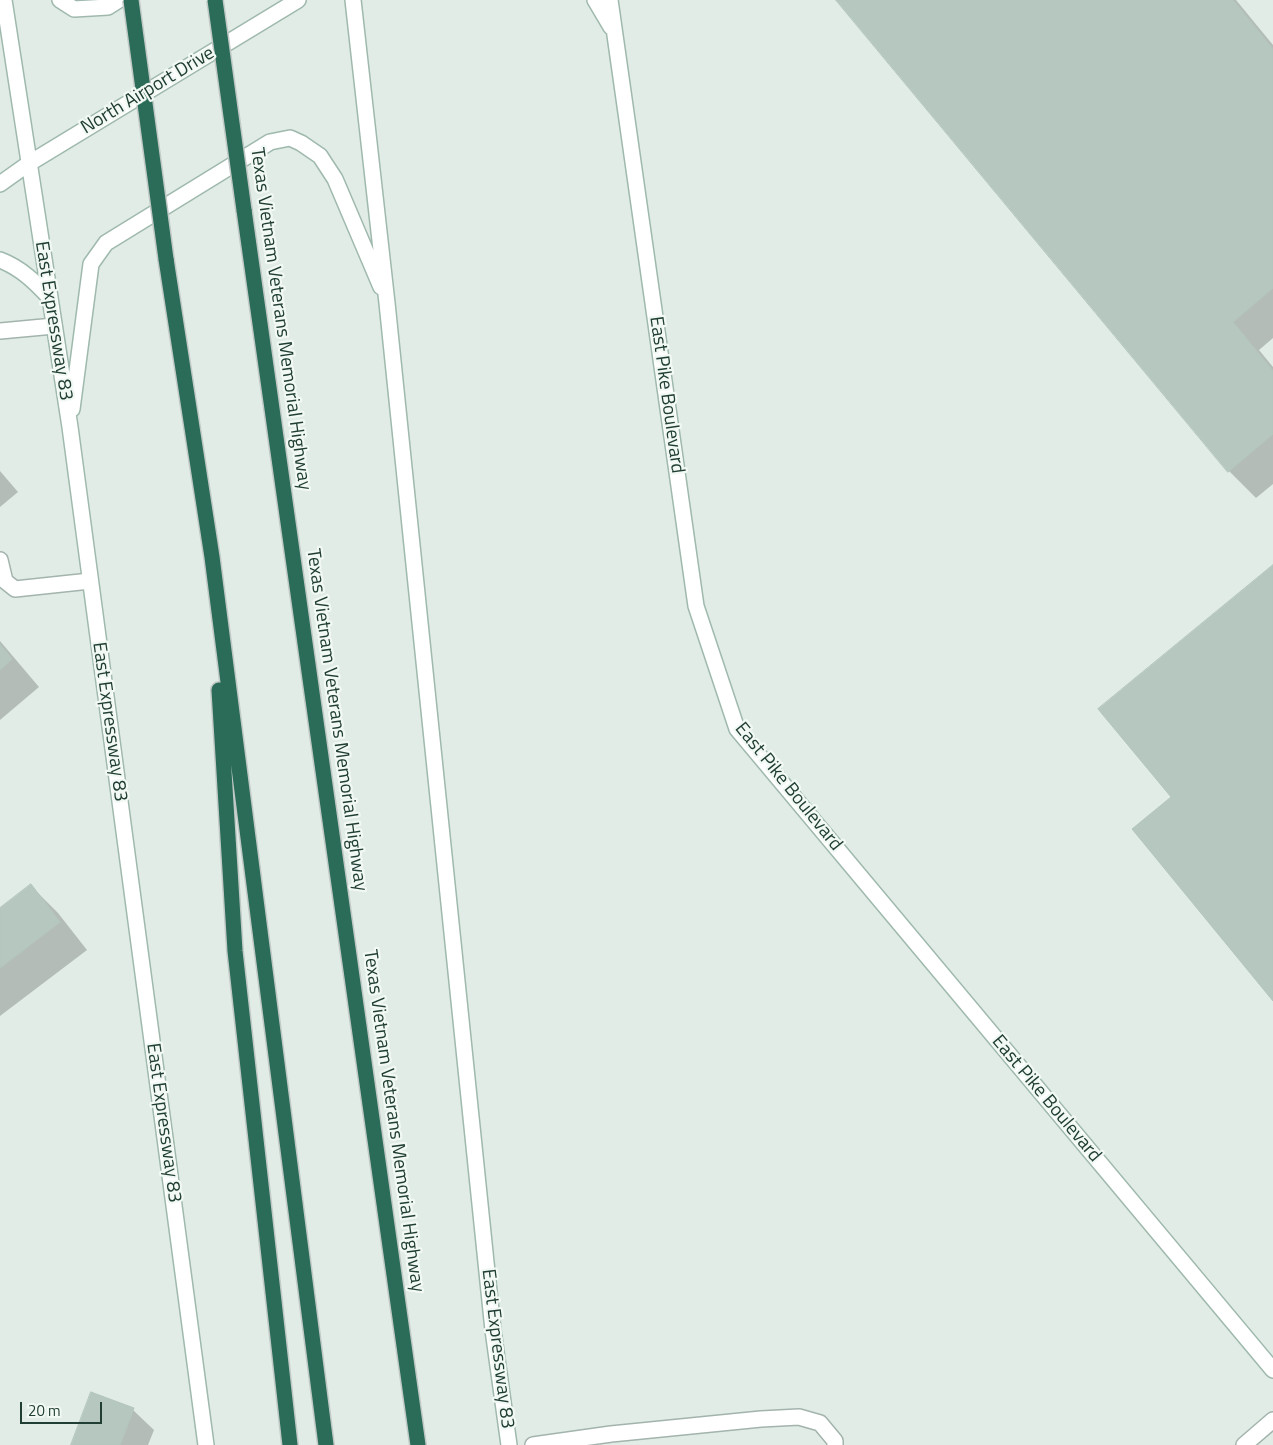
<!DOCTYPE html>
<style>
body{margin:0}
#map{position:relative;width:1273px;height:1445px;overflow:hidden;background:#e1ece6;font-family:"Titillium Web",sans-serif}
canvas{display:block}
.scale{position:absolute;left:20px;top:1402px;width:82px;height:22px;box-sizing:border-box;border:2px solid #203e33;border-top:0;padding-left:6px;font-size:15px;line-height:18px;white-space:nowrap;color:#203e33;-webkit-text-stroke:4px #f2f9f5;paint-order:stroke}
</style>
<div id="map">
<canvas width="1273" height="1445"></canvas>
<div class="scale">20 m</div>
</div>
<script>
const ctx = document.querySelector('canvas').getContext('2d');
ctx.lineJoin = 'round';
function fill(path, color) {
  ctx.fillStyle = color;
  ctx.fill(path, 'evenodd');
}
function stroke(path, color, width, dash) {
  ctx.strokeStyle = color;
  ctx.lineWidth = width;
  ctx.lineCap = dash ? 'butt' : 'round';
  ctx.setLineDash(dash || []);
  ctx.stroke(path);
}
function label(font, color, halo, rows, align = 'center') {
  ctx.font = font + ' "Titillium Web",sans-serif';
  ctx.lineWidth = 4.5;
  ctx.setLineDash([]);
  ctx.textBaseline = 'middle';
  ctx.strokeStyle = halo;
  ctx.fillStyle = color;
  for (const [text, x, y, turn = 0] of rows) {
    ctx.save();
    ctx.translate(x, y);
    ctx.rotate((+turn || 0) * Math.PI / 180);
    ctx.textAlign = isNaN(turn) ? turn : align;
    if (halo) ctx.strokeText(text, 0, 0);
    ctx.fillText(text, 0, 0);
    ctx.restore();
  }
}
fill(new Path2D(`
 M838 0H1236L1273 45V338L1259 350 1273 367V484L1256 498 1229 471Z
 M0 471 18 492 0 507Z
 M0 641 39 687 0 720Z
 M31 886 58 913 87 950 0 1016V910Z
 M133 1410 154 1430 148 1445H72Z`), '#0003');
const building = new Path2D(`
 M836 0H1233L1273 49V288L1233 322 1273 371V434L1228 472Z
 M1273 565V1001L1132 829 1171 797 1098 709Z
 M0 644 12 659 0 670Z
 M31 884 60 922 0 968V908Z
 M91 1392 134 1408 120 1445H71Z`);
fill(building, '#b6c7bf');
stroke(building, '#b3c6bd', 1);
const lane = new Path2D(`
 M0 331 54 326
 M0 560 5 581 15 589 90 581
 M533 1445 611 1434 761 1419 799 1417 820 1423 835 1441V1445
 M1244 1445 1273 1420`);
const secondary = new Path2D(`
 M4 0 70 427 206 1445
 M60 0 74 9 108 7 119 0
 M353 0 387 303 493 1330 509 1445
 M595 0 611 27
 M610 0 696 606 737 729 1273 1370
 M0 184 28 164 298 0
 M0 260C21 268 35 282 50 298
 M72 409 91 264 106 243 270 142 290 138 301 143 320 156 335 179 381 287`);
const highway = new Path2D(`
 M244 210 418 1445
 M166 259 212 557 326 1445
 M219 690 235 951 290 1445`);
stroke(lane, '#a3b4ad', 18);
stroke(secondary, '#9fb9ad', 18);
stroke(highway, '#c1c9c6', 18);
stroke(lane, '#fff', 15);
stroke(secondary, '#fff', 15);
stroke(highway, '#2a6c58', 15);
const highwayBridge = new Path2D(`
 M131 0 166 259
 M215 0 244 210`);
stroke(highwayBridge, '#c1c9c6', 18, []);
stroke(highwayBridge, '#2a6c58', 15);
label('19px', '#203e33', '#f2f9f5', [
 ["North Airport Drive",148,91,-31],
 ["Texas Vietnam Veterans Memorial Highway",280,319,82],
 ["East Expressway 83",53,321,81],
 ["East Pike Boulevard",666,395,82],
 ["Texas Vietnam Veterans Memorial Highway",336,720,82],
 ["East Expressway 83",109,722,82],
 ["East Pike Boulevard",788,787,51],
 ["East Pike Boulevard",1046,1099,50],
 ["Texas Vietnam Veterans Memorial Highway",393,1121,82],
 ["East Expressway 83",163,1123,82],
 ["East Expressway 83",497,1349,83]
]);
</script>
